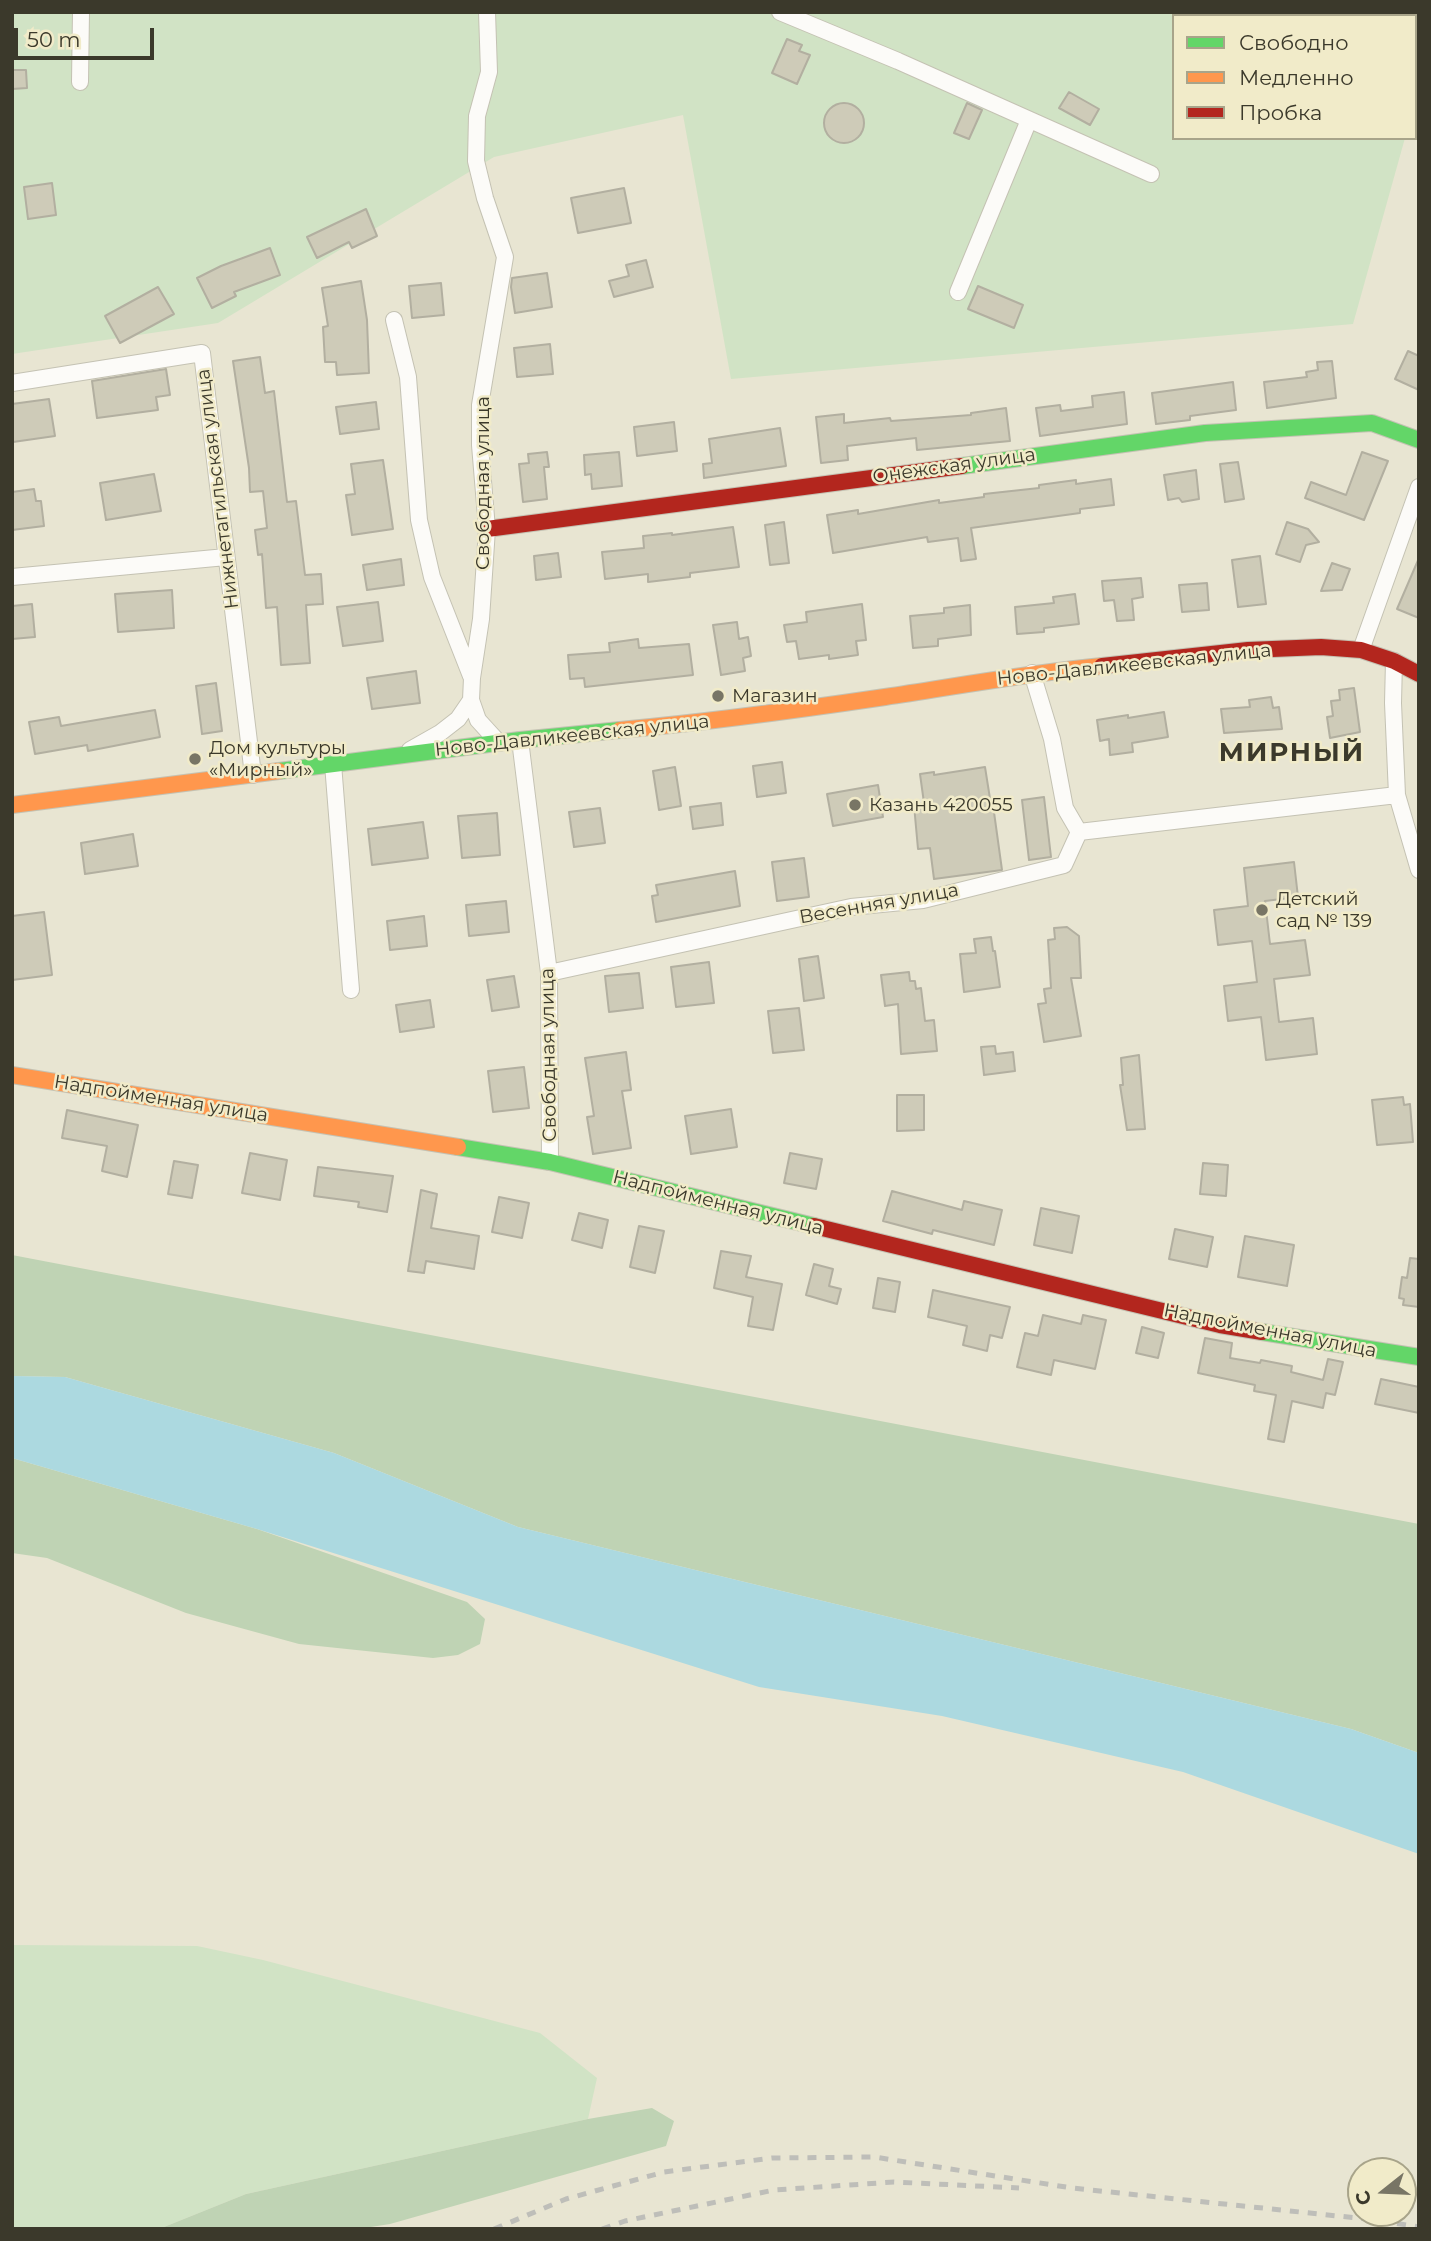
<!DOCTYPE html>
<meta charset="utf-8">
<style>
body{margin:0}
#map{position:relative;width:1431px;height:2241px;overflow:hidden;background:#e8e5d2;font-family:Montserrat,sans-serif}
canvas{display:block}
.frame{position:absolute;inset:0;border:14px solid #3b392b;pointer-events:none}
.legend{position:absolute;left:1172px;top:14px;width:245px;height:126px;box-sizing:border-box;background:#f1ebc9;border:2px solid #a8a48a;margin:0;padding:9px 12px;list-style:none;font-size:21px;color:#3b392b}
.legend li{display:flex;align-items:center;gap:14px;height:35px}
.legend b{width:35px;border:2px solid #a8a48a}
.north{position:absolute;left:1347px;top:2157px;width:70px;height:70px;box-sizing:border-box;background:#f1ebc9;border:2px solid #a8a48a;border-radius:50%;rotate:252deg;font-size:19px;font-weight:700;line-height:28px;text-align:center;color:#3b392b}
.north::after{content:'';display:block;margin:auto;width:24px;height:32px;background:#787565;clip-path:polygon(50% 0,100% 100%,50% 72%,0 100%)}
.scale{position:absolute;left:14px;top:28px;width:140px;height:32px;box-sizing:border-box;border:4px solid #3b392b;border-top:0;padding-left:9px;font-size:21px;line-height:24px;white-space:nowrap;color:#3b392b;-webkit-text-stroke:5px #f1ebc9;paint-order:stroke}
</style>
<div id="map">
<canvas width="1431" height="2241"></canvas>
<div class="frame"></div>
<ul class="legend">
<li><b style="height:9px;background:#63d668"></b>Свободно</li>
<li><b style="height:9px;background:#ff974d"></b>Медленно</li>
<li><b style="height:9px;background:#b3261e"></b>Пробка</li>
</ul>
<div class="north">С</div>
<div class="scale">50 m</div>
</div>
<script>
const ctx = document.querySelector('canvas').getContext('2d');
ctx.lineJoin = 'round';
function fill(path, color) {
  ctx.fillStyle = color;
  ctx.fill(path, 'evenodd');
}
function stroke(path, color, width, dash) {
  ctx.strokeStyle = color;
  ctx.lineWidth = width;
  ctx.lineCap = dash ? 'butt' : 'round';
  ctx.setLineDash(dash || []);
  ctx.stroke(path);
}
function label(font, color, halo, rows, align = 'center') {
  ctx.font = font + ' Montserrat,sans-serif';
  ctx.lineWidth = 5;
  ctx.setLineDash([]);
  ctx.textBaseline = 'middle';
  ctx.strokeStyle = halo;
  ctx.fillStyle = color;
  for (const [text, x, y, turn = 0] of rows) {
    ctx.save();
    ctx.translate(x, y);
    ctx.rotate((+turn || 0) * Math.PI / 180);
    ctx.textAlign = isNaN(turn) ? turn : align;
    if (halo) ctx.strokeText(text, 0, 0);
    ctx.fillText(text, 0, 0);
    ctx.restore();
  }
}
fill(new Path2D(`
 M12 12H1419V88L1415 100V16H1174V138H1405L1353 324 731 379 683 115 494 157 218 323 12 354Z
 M12 1945 197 1946 263 1960 540 2033 597 2078 588 2119 246 2194 159 2229H12Z`), '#d1e3c5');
fill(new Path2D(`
 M12 1255 1419 1524V1753L1351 1729 518 1527 334 1453 65 1377 12 1376Z
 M12 1458 257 1529 467 1602 485 1619 480 1644 458 1655 433 1658 299 1644 186 1613 47 1558 12 1553Z
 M652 2108 674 2121 666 2146 390 2224 358 2229H159L246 2194 588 2119Z`), '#bfd3b4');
fill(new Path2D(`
 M12 1376 65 1377 334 1453 518 1527 1351 1729 1419 1753V1854L1183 1772 942 1716 759 1687 257 1529 12 1458Z`), '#acd9e0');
const building = new Path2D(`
 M787 39 802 45 799 51 810 55 797 84 772 73Z
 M12 70H26L27 88 12 89Z
 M1069 92 1099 109 1090 125 1059 108Z
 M824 123a20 20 0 1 1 40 0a20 20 0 1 1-40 0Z
 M967 103 982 110 969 139 954 133Z
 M52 183 56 215 28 219 24 187Z
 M624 188 631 223 578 233 571 198Z
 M366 209 377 236 352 248 349 242 317 258 307 237Z
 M270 248 280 275 234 292 236 296 212 308 197 278 221 266Z
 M646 260 653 287 614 297 609 281 629 276 626 265Z
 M547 273 552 307 515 313 511 287 512 278Z
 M361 281 367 320 369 373 337 375 336 362H325L323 327 328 326 322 288Z
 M441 283 444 315 412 318 409 286Z
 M978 286 1023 305 1014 328 968 309Z
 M158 287 174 314 120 343 105 316Z
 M550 344 553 374 517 377 514 348Z
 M1408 351 1419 356V390L1395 379Z
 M260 357 265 393 274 391 287 502 296 501 305 575 321 574 323 604 306 605 310 663 281 665 277 607 266 608 262 554 258 555 255 530 267 528 263 491 250 492 249 468 233 361Z
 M1332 361 1336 398 1267 408 1264 382 1307 377 1306 372 1318 370 1317 362Z
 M166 369 170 395 156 397 158 410 97 418 92 381Z
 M1233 382 1236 410 1190 416V420L1156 424 1152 393Z
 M1124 392 1127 424 1040 436 1036 408 1060 405 1061 411 1093 407 1092 396Z
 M49 399 55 436 13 442 12 404Z
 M376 402 379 429 340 434 336 407Z
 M1006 408 1010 441 917 450 916 438 847 446 848 460 821 463 816 417 844 414V423L890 418 891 421 971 415V413Z
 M674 422 677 451 637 456 634 427Z
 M780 428 786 466 704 478 703 464 712 463 709 439Z
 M547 452 549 467H544L547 499 523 502 519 464 529 463 528 454Z
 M619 452 622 486 592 489 591 474 585 475 584 455Z
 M1362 452 1388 461 1364 520 1305 498 1311 482 1346 495Z
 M383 460 393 529 352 535 346 495 355 494 351 464Z
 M1238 462 1244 499 1225 502 1220 464Z
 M1196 470 1199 499 1182 502 1179 498 1168 500 1164 475Z
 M154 474 161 511 106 520 100 483Z
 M1111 479 1114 505 1080 509V513L971 528 976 559 961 561 958 538 928 542 927 537 833 553 827 515 858 510V514L939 500V503L984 497V494L1039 488V485L1076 480V484Z
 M34 489 36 501H41L44 526 12 530V492Z
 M784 522 789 563 770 565 765 525Z
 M1287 522 1308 529 1319 542 1306 545 1300 562 1276 554Z
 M733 527 739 567 690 573V577L648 582V574L605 579 602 552 644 548 643 536 672 533V535Z
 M558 553 561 577 536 580 534 556Z
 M1260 556 1266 604 1238 607 1232 560Z
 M1419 558V618L1397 609Z
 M401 559 404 585 367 590 363 565Z
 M1332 563 1350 569 1342 590 1321 591Z
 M1141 578 1143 597 1132 599 1134 620 1117 621 1114 600 1104 601 1102 581Z
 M1207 583 1209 610 1182 612 1179 585Z
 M172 590 174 628 118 632 115 594Z
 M1075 594 1079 624 1044 628V632L1017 634 1015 607 1054 603 1053 597Z
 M378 602 383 641 343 646 337 607Z
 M32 604 35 637 12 639V606Z
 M862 604 866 640 856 641 858 655 829 659V655L799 659 796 641 787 642 784 625 807 622 806 612Z
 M970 605 971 635 938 639V646L913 648 910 616 944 613V608Z
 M737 622 739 639 748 637 751 656 743 658 745 671 721 675 713 625Z
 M638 639 639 648 689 644 693 675 585 687 584 678 570 679 568 655 610 652 609 643Z
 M416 671 420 703 372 709 367 678Z
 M216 683 222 731 202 734 196 686Z
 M1354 688 1360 732 1330 738 1327 717 1333 716 1331 701 1340 700 1339 690Z
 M1271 697 1273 708 1279 707 1282 729 1224 733 1221 709 1250 707 1249 700Z
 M155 710 160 737 88 751 87 745 35 754 29 722 59 717 61 726Z
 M1164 712 1168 737 1132 743 1133 752 1110 755 1109 739 1100 741 1097 720 1128 715V718Z
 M782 762 786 793 757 797 753 766Z
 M675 767 681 806 659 810 653 771Z
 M985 767 991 805H993L1002 870 934 879 930 848 918 849 914 805 924 803 920 774 934 772V775Z
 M878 785 883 817 833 826 827 794Z
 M1044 797 1051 857 1029 860 1022 800Z
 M721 803 723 825 693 829 690 807Z
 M600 808 605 843 574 847 569 812Z
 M497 813 500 855 462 858 458 816Z
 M423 822 428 858 372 865 368 829Z
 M133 834 138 866 85 874 81 843Z
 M804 858 809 897 777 901 772 862Z
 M1294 862 1298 897 1265 901 1270 944 1305 940 1310 975 1274 979 1279 1022 1313 1018 1317 1054 1266 1060 1261 1017 1228 1021 1224 986 1257 982 1252 941 1218 945 1214 910 1248 906 1244 868Z
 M735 871 740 906 656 922 652 896 658 895 656 885Z
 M506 901 509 932 469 936 466 905Z
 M44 912 52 975 12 980V916Z
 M424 916 427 946 390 950 387 921Z
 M1067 927 1079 936 1081 978H1071L1081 1036 1044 1042 1038 1004 1046 1003 1044 989 1051 988 1048 940 1055 939 1054 928Z
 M991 937 993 951H995L1000 987 964 992 960 954 976 953 974 939Z
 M818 956 824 998 804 1001 799 959Z
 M709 962 714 1003 676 1007 671 967Z
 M909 972 910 981H915L916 989 921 988 925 1021 934 1020 937 1051 901 1054 898 1004 885 1006 881 975Z
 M639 973 643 1008 609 1012 605 976Z
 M514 976 519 1007 492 1011 487 980Z
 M430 1000 434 1027 400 1032 396 1005Z
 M799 1008 804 1050 773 1053 768 1011Z
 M995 1046 996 1054 1013 1052 1015 1071 984 1075 981 1047Z
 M626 1052 631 1090 622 1091 631 1148 593 1154 587 1117 594 1116 585 1058Z
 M1139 1055 1145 1129 1127 1130 1120 1085H1123L1121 1058Z
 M524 1067 529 1108 493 1112 488 1071Z
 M897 1095H924V1130L897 1131Z
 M1403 1097 1404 1105 1410 1104 1413 1142 1377 1145 1372 1100Z
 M731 1109 737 1147 691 1154 685 1116Z
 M67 1110 138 1125 127 1177 102 1171 107 1146 62 1138Z
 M250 1153 287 1160 280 1200 242 1193Z
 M790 1153 822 1159 816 1189 784 1183Z
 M174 1161 198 1165 192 1198 168 1194Z
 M1203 1163 1228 1165 1226 1196 1200 1194Z
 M318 1167 393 1176 387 1212 358 1207 359 1202 314 1196Z
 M421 1190 437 1194 431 1228 479 1236 474 1269 426 1261 424 1273 408 1271Z
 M892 1191 962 1210 964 1201 1002 1210 994 1245 933 1230 932 1234 883 1221Z
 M499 1197 529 1203 522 1238 492 1232Z
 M1041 1208 1079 1216 1072 1253 1034 1245Z
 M579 1213 608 1220 602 1248 572 1240Z
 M639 1226 664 1231 655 1273 630 1267Z
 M1175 1229 1213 1237 1207 1267 1169 1259Z
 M1245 1236 1294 1245 1287 1286 1238 1277Z
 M721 1251 751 1256 746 1277 782 1284 773 1330 748 1326 753 1297 714 1288Z
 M1410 1258 1419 1259V1307L1403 1305 1404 1299 1399 1298 1402 1277 1407 1278Z
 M814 1264 833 1269 829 1286 841 1289 837 1304 806 1295Z
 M878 1278 900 1282 895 1312 873 1308Z
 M933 1290 1010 1307 1002 1338 990 1335 987 1351 963 1345 967 1326 928 1317Z
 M1043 1315 1081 1324 1083 1315 1106 1320 1095 1369 1054 1360 1051 1375 1017 1367 1025 1333 1038 1336Z
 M1142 1327 1164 1333 1158 1358 1136 1353Z
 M1205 1338 1232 1343 1230 1358 1260 1363 1261 1360 1292 1366 1291 1372 1323 1380 1328 1359 1343 1362 1335 1395 1326 1393 1323 1408 1292 1401 1284 1442 1268 1439 1276 1395 1254 1391 1255 1385 1198 1373Z
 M1381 1379 1419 1387V1413L1375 1404Z`);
fill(building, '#cecbb8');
stroke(building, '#b2afa0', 2);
const street = new Path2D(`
 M780 12 898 61 1151 174
 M1364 12 1372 16
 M1415 34 1419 36
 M80 82 81 12
 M958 292 1029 120
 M394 320 408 377 419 520 432 577 471 676
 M12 383 202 353 253 775
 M12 577 226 557
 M1361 650 1419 487
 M1394 661 1393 703 1397 795 1419 870
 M1032 673 1052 739 1065 808 1079 832
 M471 700 478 720 499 743
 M520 740 549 973 550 1162
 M410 750 440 733 458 719 471 700 472 678 481 619 487 529 480 445V405L505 257 485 198 476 161 477 116 489 72 487 12
 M333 764 351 990
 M549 973 851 907 923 900 1064 865 1079 832 1397 795`);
const fast = new Path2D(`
 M962 466 1205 433 1372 423 1419 440
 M279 771 520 740 620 730
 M458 1147 550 1162 814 1226
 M1262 1332 1419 1357`);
const slow = new Path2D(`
 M620 730C709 722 797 710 885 697 958 686 1029 673 1102 666
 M12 805 279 771
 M12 1075 458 1147`);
const jam = new Path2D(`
 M487 529 962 466
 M1102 666 1248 650 1321 647 1361 650 1394 661 1419 674
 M814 1226 1220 1325 1262 1332`);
stroke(street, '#c4c2b3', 18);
stroke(fast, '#c4c2b3', 18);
stroke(slow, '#c4c2b3', 18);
stroke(jam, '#c4c2b3', 18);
stroke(street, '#fcfbf8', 16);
stroke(fast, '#63d668', 16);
stroke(slow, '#ff974d', 16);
stroke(jam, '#b3261e', 16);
stroke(new Path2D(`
 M494 2229 566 2199 664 2172 772 2158 874 2157 1072 2188 1376 2220 1419 2227
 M602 2229 625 2221 774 2190 894 2182 1019 2188`), '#bebeb9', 5, [9, 9]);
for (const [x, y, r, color] of [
 [718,696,7,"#787565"],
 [195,759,7,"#787565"],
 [855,805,7,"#787565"],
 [1262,910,7,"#787565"]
]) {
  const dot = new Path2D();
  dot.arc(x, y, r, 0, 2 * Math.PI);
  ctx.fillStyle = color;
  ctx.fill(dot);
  stroke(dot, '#f1ebc9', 2.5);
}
label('19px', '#3b392b', '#f1ebc9', [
 ["Онежская улица",954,466,-8],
 ["Свободная улица",483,483,-90],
 ["Нижнетагильская улица",218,489,-97],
 ["Ново-Давликеевская улица",1134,665,-6],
 ["Ново-Давликеевская улица",572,736,-6],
 ["Весенняя улица",879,904,-10],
 ["Свободная улица",549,1055,-91],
 ["Надпойменная улица",161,1099,9],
 ["Надпойменная улица",718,1203,14],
 ["Надпойменная улица",1270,1331,11]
]);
label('19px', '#3b392b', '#f1ebc9', [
 ["Магазин",732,696],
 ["Дом культуры",209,748],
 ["«Мирный»",209,770],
 ["Казань 420055",869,805],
 ["Детский",1276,899],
 ["сад № 139",1276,921]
], 'left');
ctx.letterSpacing = '2px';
label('bold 26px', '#3b392b', '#f1ebc9', [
 ["МИРНЫЙ",1292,753]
]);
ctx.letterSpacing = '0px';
</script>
